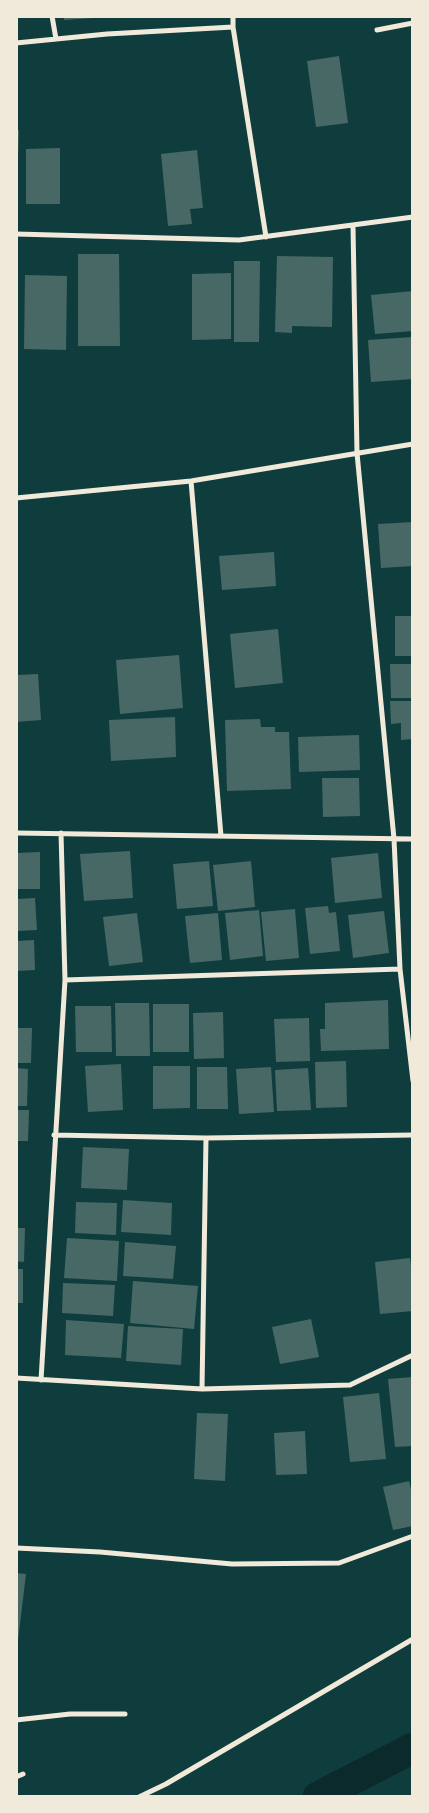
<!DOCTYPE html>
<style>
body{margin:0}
#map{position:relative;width:429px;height:1813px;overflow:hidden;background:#0f3d3e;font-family:"DM Sans",sans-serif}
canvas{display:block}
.frame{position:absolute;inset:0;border:18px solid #f1e9da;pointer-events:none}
</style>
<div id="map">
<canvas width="429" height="1813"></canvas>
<div class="frame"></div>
</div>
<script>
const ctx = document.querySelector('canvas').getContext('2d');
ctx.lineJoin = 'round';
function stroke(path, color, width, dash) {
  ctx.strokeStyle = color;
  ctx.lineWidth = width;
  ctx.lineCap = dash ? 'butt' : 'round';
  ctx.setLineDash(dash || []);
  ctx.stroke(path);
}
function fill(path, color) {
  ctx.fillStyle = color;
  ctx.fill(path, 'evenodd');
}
stroke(new Path2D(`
 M318 1797 413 1748`), '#0a2a2b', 31);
fill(new Path2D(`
 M64 16H94V18L64 20Z
 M339 56 348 123 316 127 307 61Z
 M16 130H19L18 160H16Z
 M60 148V204H26V149Z
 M197 150 203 208 190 209 192 224 168 226 161 154Z
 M78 254H119L120 346H78Z
 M277 256 333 257 332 327 292 326V333L275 332Z
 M234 261H260L259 342H234Z
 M231 273V339L192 340V274Z
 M25 275 67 276 66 350 24 349Z
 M413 291V331L375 334 371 295Z
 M413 337V379L371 382 368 340Z
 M413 522V566L381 568 378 524Z
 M274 552 276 586 222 590 219 556Z
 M395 616H413V656H395Z
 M278 629 283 683 235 688 230 634Z
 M179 655 183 708 120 714 116 660Z
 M390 664H413V698H391Z
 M38 674 41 720 16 722V675Z
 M390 701H413V739L401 740V723L391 724Z
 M175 717 176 757 111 761 109 720Z
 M260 719 261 727H275V732H289L291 789 227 791 225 720Z
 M359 735 360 770 299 772 298 737Z
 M322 778H359L360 816 323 817Z
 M130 851 133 898 84 901 80 854Z
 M40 852V889H16V853Z
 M378 853 382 898 335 903 331 858Z
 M209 861 213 906 177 909 173 864Z
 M251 861 255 907 218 911 213 865Z
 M35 898 37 930 16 931V899Z
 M328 906 329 913 336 912 340 951 310 954 305 908Z
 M295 909 299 958 266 961 261 912Z
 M259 910 263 956 230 960 225 913Z
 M384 911 389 953 353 958 348 915Z
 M137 913 143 962 109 966 103 917Z
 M218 913 222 960 190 963 185 916Z
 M34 940 35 970 16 971V941Z
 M388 1000 389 1049 321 1051 320 1029H325V1003Z
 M115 1003H149L150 1056H116Z
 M153 1004H189V1052H153Z
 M75 1006H111L112 1052H76Z
 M223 1012 224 1058 194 1059 193 1013Z
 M309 1018 310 1061 276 1062 274 1019Z
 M16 1028H32L31 1063H16Z
 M346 1061 347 1107 316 1108 315 1062Z
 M121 1064 123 1110 88 1112 85 1066Z
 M153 1066H190V1108L153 1109Z
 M197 1067H227L228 1109H197Z
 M271 1067 274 1112 239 1114 236 1069Z
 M16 1068 28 1069 27 1106H16Z
 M308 1068 311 1110 277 1111 275 1070Z
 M16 1110H29L28 1141H16Z
 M83 1147 129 1149 127 1190 81 1188Z
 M123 1200 172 1203 171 1235 121 1232Z
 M76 1202 117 1203 116 1235 75 1233Z
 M16 1228H25L24 1262 16 1261Z
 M67 1238 119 1241 117 1281 64 1278Z
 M125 1242 176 1246 173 1279 123 1276Z
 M410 1258 413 1281V1311L380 1314 375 1262Z
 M16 1269H23V1303H16Z
 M133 1281 198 1286 194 1329 130 1323Z
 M63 1283 115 1285 113 1316 62 1313Z
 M311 1319 319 1357 280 1364 272 1327Z
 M66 1320 124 1324 121 1358 65 1355Z
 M128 1326 183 1329 181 1365 126 1361Z
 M413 1377V1446L395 1447 388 1379Z
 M379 1393 386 1459 350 1462 343 1397Z
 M197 1413 228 1414 225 1481 194 1479Z
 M305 1431 307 1474 276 1475 274 1433Z
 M409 1481 413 1498V1526L393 1530 383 1487Z
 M16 1573 26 1574 17 1649H16Z`), '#486865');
stroke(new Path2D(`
 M52 16 56 39
 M233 16V27L266 237
 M377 30 413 23
 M16 43 107 34 233 27
 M353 226 357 453 394 839 400 969 413 1081
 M16 234 239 240 413 217
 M191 481 221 836
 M16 498 191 481 413 444
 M16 833 413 839
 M65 980 400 969
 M54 1135 206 1138 413 1135
 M16 1378 202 1389 350 1385 413 1355
 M41 1380 65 980 61 833
 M202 1389 206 1138
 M16 1548 100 1552 232 1564 339 1563 413 1536
 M16 1720 70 1714H125
 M16 1777 23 1774
 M139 1797 166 1784 413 1639`), '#f1e9da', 5);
</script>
